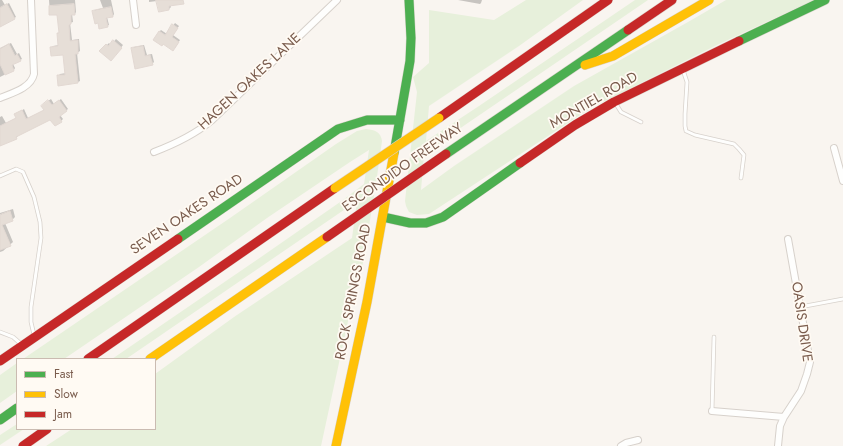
<!DOCTYPE html>
<style>
body{margin:0}
#map{position:relative;width:843px;height:446px;overflow:hidden;background:#f9f5f0;font-family:Jost,sans-serif}
canvas{display:block}
.legend{position:absolute;left:16px;top:358px;width:140px;height:72px;box-sizing:border-box;background:#fffaf3;border:1px solid #cabbb1;margin:0;padding:5px 7px;list-style:none;font-size:12px;color:#7a5c4d}
.legend li{display:flex;align-items:center;gap:8px;height:20px}
.legend b{width:20px;border:1px solid #cabbb1}
</style>
<div id="map">
<canvas width="843" height="446"></canvas>
<ul class="legend">
<li><b style="height:5px;background:#4caf50"></b>Fast</li>
<li><b style="height:5px;background:#ffc107"></b>Slow</li>
<li><b style="height:5px;background:#c62828"></b>Jam</li>
</ul>
</div>
<script>
const ctx = document.querySelector('canvas').getContext('2d');
ctx.lineJoin = 'round';
function fill(path, color) {
  ctx.fillStyle = color;
  ctx.fill(path, 'evenodd');
}
function stroke(path, color, width, dash) {
  ctx.strokeStyle = color;
  ctx.lineWidth = width;
  ctx.lineCap = dash ? 'butt' : 'round';
  ctx.setLineDash(dash || []);
  ctx.stroke(path);
}
function label(font, color, halo, rows, align = 'center') {
  ctx.font = font + ' Jost,sans-serif';
  ctx.lineWidth = 3.5;
  ctx.setLineDash([]);
  ctx.textBaseline = 'middle';
  ctx.strokeStyle = halo;
  ctx.fillStyle = color;
  for (const [text, x, y, turn = 0] of rows) {
    ctx.save();
    ctx.translate(x, y);
    ctx.rotate((+turn || 0) * Math.PI / 180);
    ctx.textAlign = isNaN(turn) ? turn : align;
    if (halo) ctx.strokeText(text, 0, 0);
    ctx.fillText(text, 0, 0);
    ctx.restore();
  }
}
fill(new Path2D(`
 M526 0H583L519 46 429 106 426 141 479 106 635 0H648L462 127 424 155 421 190 454 166 574 86 688 22 726 0H814L717 45 603 102 577 117 429 214 417 215 409 212 406 206 405 201 417 92 413 77 429 63V10L494 20Z
 M366 129C375 130 381 132 382 141L376 184 361 274 355 289 321 446H46L72 429H155V374L234 317 352 238 357 201 126 359H112L261 257 343 200 364 184 369 150 350 162 267 218 199 267 64 359H23L230 218 336 144 357 131Z
 M17 363V391L0 403V375Z
 M17 424V429H24L0 445V435Z`), '#e7f0db');
fill(new Path2D(`
 M0 0H2L5 5 9 3 16 17 0 26Z
 M49 0H75L76 12 75 14H72L73 22 70 23 72 40 79 39 80 51 77 53 80 81 78 82 58 76 60 74 66 73 64 54 51 48 53 46 59 45 58 33 60 32 58 14H50Z
 M100 0H111L114 14 113 16 107 17 109 25 107 26 93 12 95 10 103 8Z
 M149 0H175L170 5 171 7 169 9 157 1 149 2Z
 M458 0H482L481 3 480 4Z
 M175 23 179 26 173 35 180 40 175 48 159 32 161 30 167 34Z
 M116 39 123 45 111 60 101 51 109 43 111 45Z
 M11 43 17 54 19 53 22 59 13 64 15 68 14 70 0 77V48Z
 M144 45 147 55 152 54 154 62 152 64 132 49 134 47Z
 M51 99 54 104 61 99 68 109 60 115 63 119 61 121 55 125 50 118 17 135 18 136 16 138 0 145V117L2 116 6 123 17 118 18 113 24 109 28 118 45 110 44 104Z
 M13 209 15 217 12 220 5 223 13 242 3 251 0 252V212V213Z`), '#0003');
const building = new Path2D(`
 M156 0H183L184 4 169 6V10L159 12Z
 M7 4 15 19 0 27V8Z
 M74 4 75 15H71V24L69 25 70 41 78 40V54H75L78 83 58 86 57 75H65L63 55 51 56 50 47 58 46 57 33H59L57 15H49V6Z
 M111 7 113 17 106 18 108 27 99 29 98 23 95 24 92 11Z
 M172 24 178 28 172 37 179 42 173 51 163 44 162 46 153 40 159 31 165 35Z
 M113 40 122 48 111 61 99 51 106 44 108 46Z
 M9 44 15 56 17 54 21 61 12 65 14 71 5 75 0 64V49Z
 M143 46 145 56 150 55 153 65 135 69 131 48Z
 M48 100 52 105 59 100 67 111 59 117 62 122 55 126 50 120 16 137 17 139 0 146V126L16 118 14 114 22 110 26 119 44 110 41 106Z
 M10 211 13 221 2 225 11 246 0 250V215Z`);
fill(building, '#e6ded7');
stroke(building, '#e2d8d2', 1);
const lane = new Path2D(`
 M683 70 687 82 685 114V126L686 131 695 135 734 144 739 149 744 155 741 178
 M616 104 621 112 641 122
 M0 176 16 169 23 172 34 197 40 222 41 238 31 307V322L34 335
 M800 307 843 299
 M0 332 13 337 21 344
 M712 411 714 337`);
const street = new Path2D(`
 M133 0 136 25
 M0 98C12 93 31 88 34 74L31 0
 M834 148 843 181
 M154 152C175 144 194 135 211 121L337 0
 M712 411 784 417
 M621 446 626 443 638 440
 M778 446 780 426 784 417 801 391 807 374 810 362 788 239`);
const fast = new Path2D(`
 M739 41 825 0
 M394 153 410 61 411 38 409 0
 M446 154 628 30
 M383 217 410 223H426L443 217 520 163
 M178 239 338 129 367 120H400
 M0 420 17 408`);
const slow = new Path2D(`
 M585 65 613 56 709 0
 M150 359 327 237
 M336 446 367 302 394 153`);
const jam = new Path2D(`
 M628 30 672 0
 M439 118 608 0
 M520 163 575 125 614 102 739 41
 M88 359 335 188
 M0 361 178 239
 M23 446 47 429`);
stroke(lane, '#d7d1cb', 4.5);
stroke(street, '#d7d1cb', 8);
stroke(fast, '#d9d2cb', 10);
stroke(slow, '#d9d2cb', 10);
stroke(jam, '#d9d2cb', 10);
stroke(lane, '#fefefd', 3);
stroke(street, '#fefefd', 6);
stroke(fast, '#4caf50', 9);
stroke(slow, '#ffc107', 9);
stroke(jam, '#c62828', 9);
const slowBridge = new Path2D(`
 M335 188 439 118`);
const jamBridge = new Path2D(`
 M327 237 446 154`);
stroke(slowBridge, '#dad1cc', 10, []);
stroke(jamBridge, '#dad1cc', 10, []);
stroke(slowBridge, '#ffc107', 9);
stroke(jamBridge, '#c62828', 9);
label('14px', '#7a5c4d', '#fffaf3', [
 ["HAGEN OAKES LANE",250,82,-43],
 ["MONTIEL ROAD",594,101,-30],
 ["ESCONDIDO FREEWAY",403,168,-35],
 ["SEVEN OAKES ROAD",187,215,-34],
 ["ROCK SPRINGS ROAD",354,292,-79],
 ["OASIS DRIVE",801,322,82]
]);
</script>
